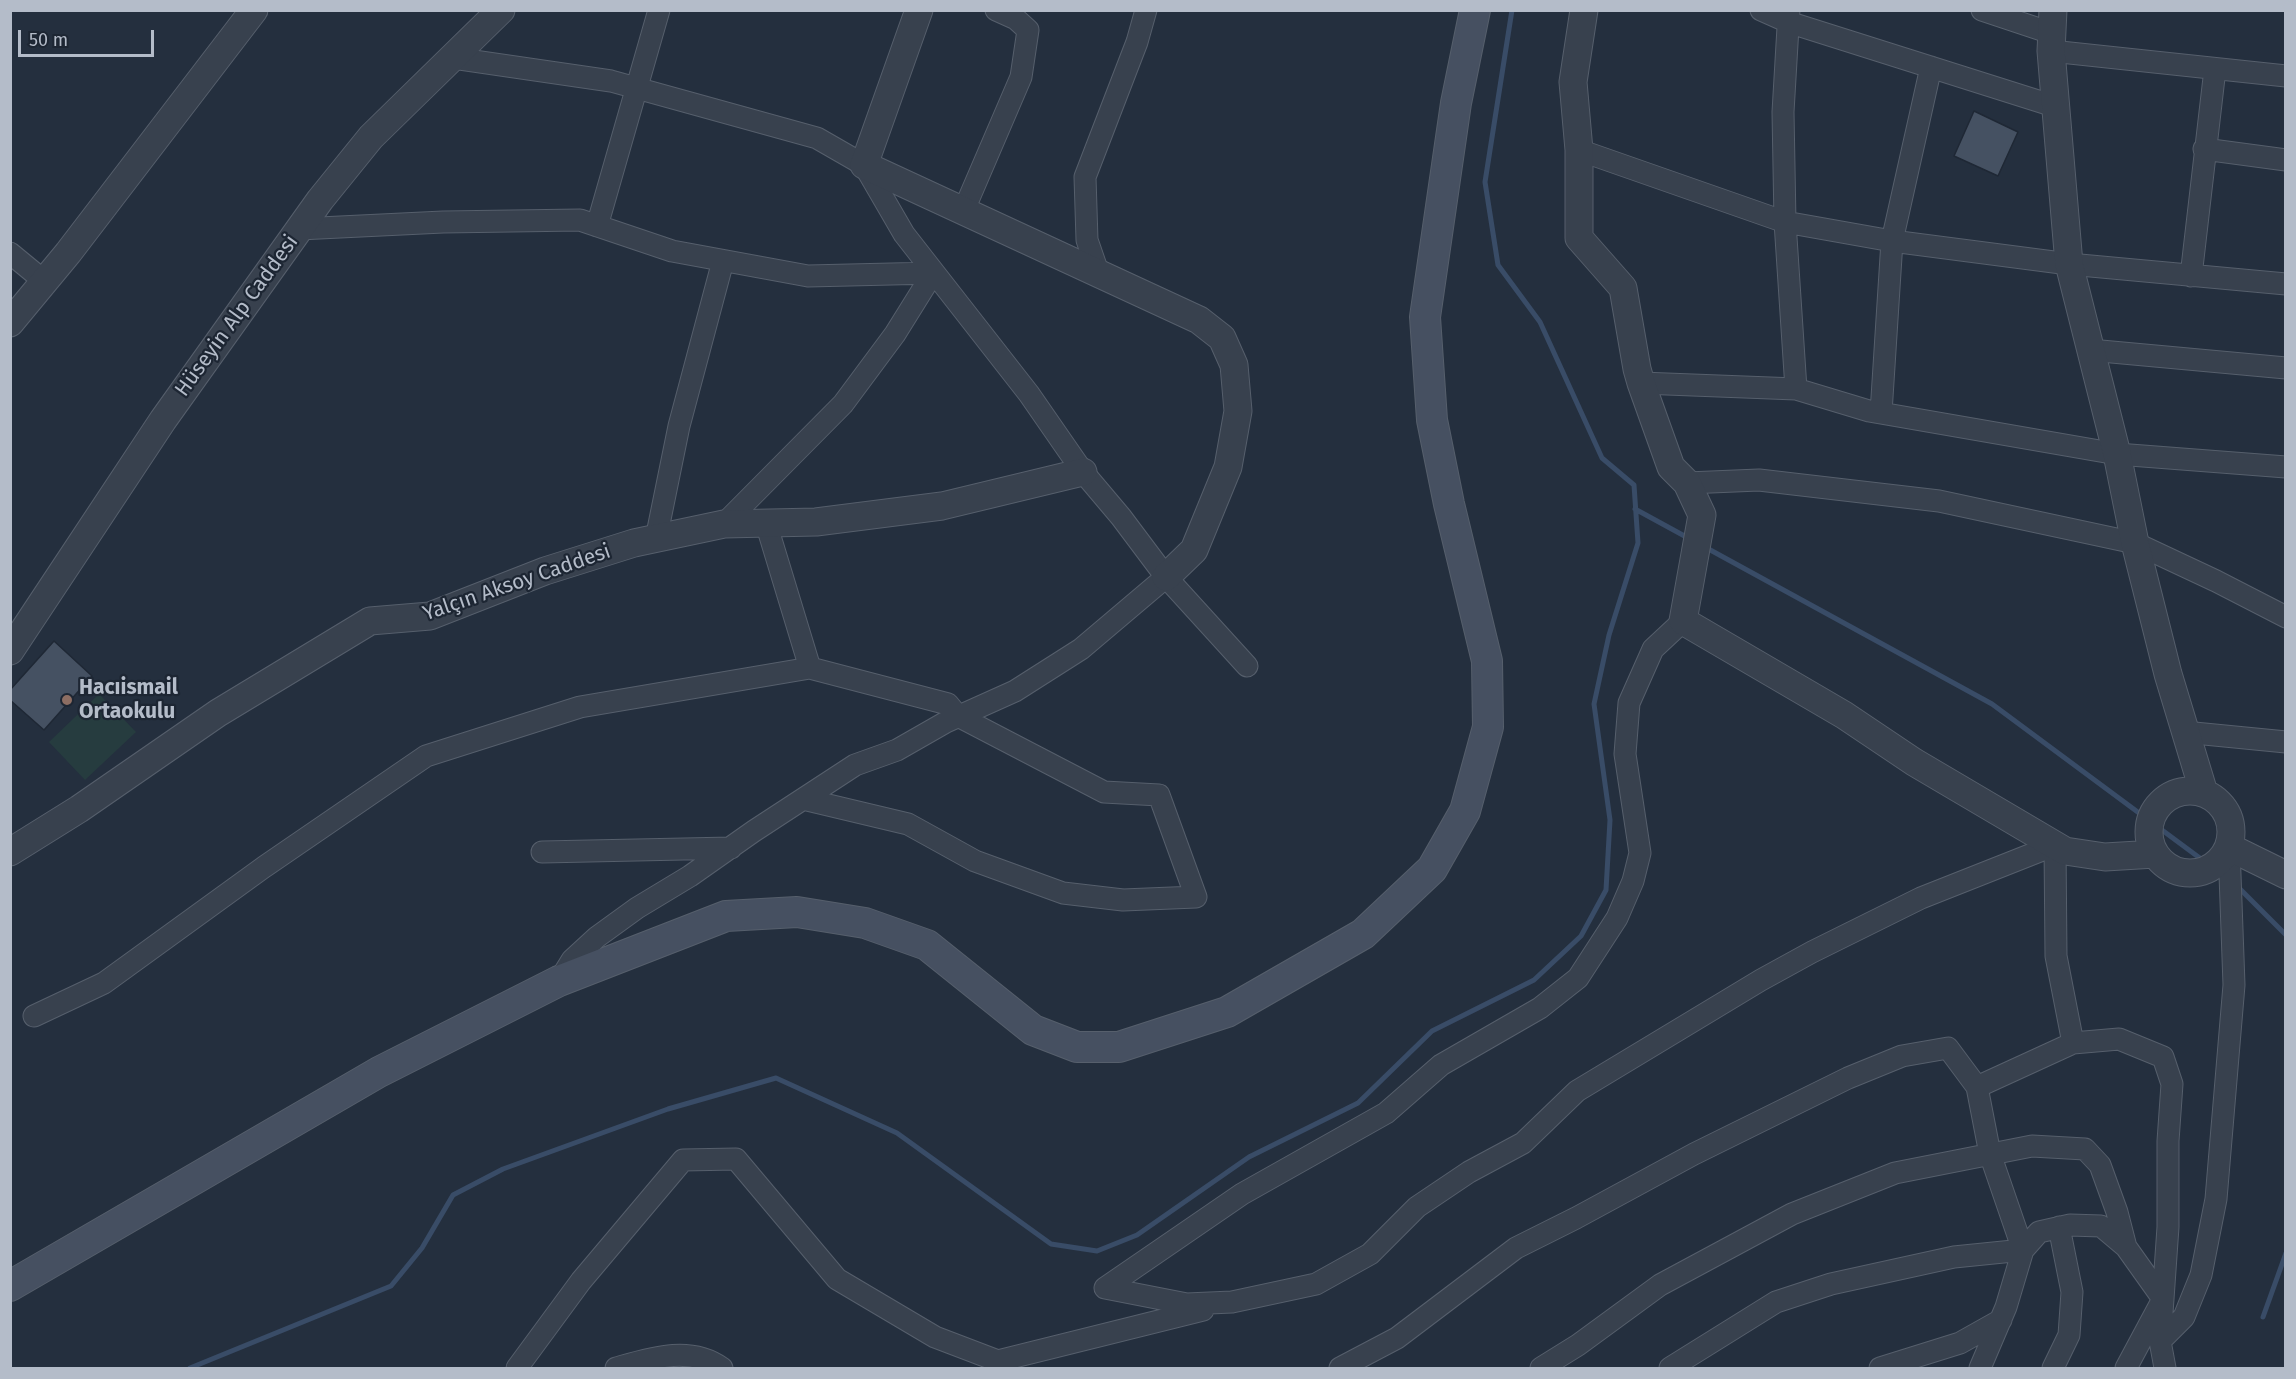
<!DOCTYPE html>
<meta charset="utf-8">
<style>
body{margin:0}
#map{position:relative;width:2296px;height:1379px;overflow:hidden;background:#242f3e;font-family:"Fira Sans",sans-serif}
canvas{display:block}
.frame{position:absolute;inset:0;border:12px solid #b4bcc9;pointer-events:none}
.scale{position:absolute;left:18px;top:30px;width:136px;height:27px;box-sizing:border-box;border:3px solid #b4bcc9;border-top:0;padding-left:8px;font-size:18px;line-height:21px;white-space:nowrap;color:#b4bcc9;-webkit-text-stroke:4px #1d2633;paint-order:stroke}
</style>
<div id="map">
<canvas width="2296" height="1379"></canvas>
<div class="frame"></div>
<div class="scale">50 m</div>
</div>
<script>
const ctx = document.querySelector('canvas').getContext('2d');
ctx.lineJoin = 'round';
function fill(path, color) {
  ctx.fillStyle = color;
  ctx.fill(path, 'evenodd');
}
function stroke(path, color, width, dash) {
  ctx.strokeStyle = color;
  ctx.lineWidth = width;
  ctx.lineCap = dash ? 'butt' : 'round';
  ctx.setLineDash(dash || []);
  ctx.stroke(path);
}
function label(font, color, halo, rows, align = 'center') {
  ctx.font = font + ' "Fira Sans",sans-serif';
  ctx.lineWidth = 4.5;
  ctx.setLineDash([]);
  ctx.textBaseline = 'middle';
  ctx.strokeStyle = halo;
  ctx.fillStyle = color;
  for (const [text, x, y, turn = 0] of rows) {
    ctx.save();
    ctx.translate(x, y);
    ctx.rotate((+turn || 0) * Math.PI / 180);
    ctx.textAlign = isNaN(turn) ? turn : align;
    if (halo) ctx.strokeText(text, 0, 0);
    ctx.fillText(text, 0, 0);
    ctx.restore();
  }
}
fill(new Path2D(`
 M99 694 136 732 85 780 49 742Z`), '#263c3f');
stroke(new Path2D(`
 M1635 509 1690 539
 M1703 546 1992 704 2224 876
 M2236 885 2286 935
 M2263 1317 2286 1253
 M190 1368 391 1286 422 1248 453 1195 503 1169 668 1109 776 1078 897 1133 1051 1244 1097 1251 1137 1235 1249 1157 1358 1103 1432 1031 1534 980 1581 936 1606 890 1610 820 1594 704 1609 635 1638 543 1634 485 1602 458 1540 322 1498 265 1485 182 1512 10`), '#394c67', 5);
const building = new Path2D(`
 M1974 111 2018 132 1998 176 1954 156Z
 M54 641 92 676 44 730 10 700V690Z`);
fill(building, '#455162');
stroke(building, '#1f2835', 1.5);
const minor = new Path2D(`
 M1761 10 1788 22 2057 107
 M1789 10 1783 112 1785 222 1796 389
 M1982 10 2051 33
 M2051 51 2286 76
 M453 58 611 81 817 138 864 165 904 234 1029 394 1083 472 1121 517 1166 577 1247 666
 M2204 149 2286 160
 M1579 150 1785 222 1892 241 2069 264 2286 284
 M963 212 1021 77 1028 30 1016 19 996 10
 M597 226 659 10
 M299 229 443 222 580 220 672 251 808 276 933 273
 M10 253 44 281
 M1098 272 1087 240 1085 177 1137 42 1146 10
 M2191 276 2215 69
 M2090 350 2286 368
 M1641 383 1796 389 1869 411 2117 454 2286 467
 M1881 413 1892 241 1931 67
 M1687 483 1759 480 1939 501 2135 543 2216 581 2286 617
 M766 523 810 668 948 704 958 716 1104 792 1159 795 1196 897 1123 900 1063 893 975 861 908 824 803 799
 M724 524 843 404 895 334 933 273
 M656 539 679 426 723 261
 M1683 621 1653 649 1629 703 1625 754 1640 853 1633 881 1617 918 1578 978 1540 1008 1441 1065 1386 1113 1242 1194 1105 1288 1187 1304 1232 1302 1316 1284 1370 1254 1417 1207 1469 1172 1523 1143 1577 1091 1761 980 1812 952 1921 898 2055 845 2056 956 2073 1043
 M2184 732 2286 742
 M542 852 731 848
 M559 981 572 960 597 937 637 908 690 876 754 831 855 765 897 750 946 722 1015 691 1081 649 1166 577
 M34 1016 104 983 264 867 426 756 580 707 810 668
 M1977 1087 2073 1043 2119 1039 2163 1057 2172 1084 2168 1141V1227L2163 1299 2126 1368
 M2160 1341 2184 1317 2201 1275 2216 1199 2234 985 2229 847
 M517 1368 581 1281 683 1160 736 1159 837 1279 935 1337 998 1361 1203 1310
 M616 1368C651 1358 690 1345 722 1368
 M1340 1368 1397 1338 1516 1248 1576 1218 1694 1154 1848 1078 1902 1056 1948 1048 1977 1087 1990 1154 2023 1250 1954 1257 1831 1284 1776 1302 1670 1368
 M1541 1368 1578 1345 1660 1285 1792 1214 1895 1173 2032 1146 2085 1149 2100 1165 2117 1212 2126 1247
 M1880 1368 1960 1343 2001 1320
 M1980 1368 2006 1307 2023 1250 2039 1232 2070 1225 2101 1226 2126 1247 2163 1299 2160 1341 2165 1368
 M2053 1368 2069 1335 2072 1292 2059 1227`);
const tertiary = new Path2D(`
 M919 10 864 165 1199 320 1222 338 1234 365 1238 411 1228 467 1194 550 1166 577
 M1584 10 1573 82 1579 150V238L1623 288 1637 369 1641 383 1671 467 1687 483 1702 515 1683 621 1844 715 1914 762 2065 851 2105 857 2155 854
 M2053 10 2051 51 2069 264 2117 454 2135 543 2168 674 2204 793
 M10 323 68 253 254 10
 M10 651 163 420 320 200 371 137 501 10
 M2149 832a41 41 0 1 1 82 0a41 41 0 1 1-82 0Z
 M2229 847 2286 875
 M10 852 79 809 218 713 370 621 430 616 545 571 634 543 724 524 816 522 942 506 1083 472`);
const secondary = new Path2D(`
 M10 1286 379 1072 559 981 726 916 797 912 865 923 927 945 1033 1030 1077 1047H1119L1227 1012 1363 934 1432 869 1465 811 1488 727 1487 661 1449 504 1432 420 1425 317 1456 103 1475 10`);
stroke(minor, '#565f6c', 23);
stroke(tertiary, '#565f6c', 29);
stroke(secondary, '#565f6c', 32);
stroke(minor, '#38414e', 21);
stroke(tertiary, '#38414e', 27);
stroke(secondary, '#465061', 30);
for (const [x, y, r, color] of [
 [67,700,6,"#8d6e63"]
]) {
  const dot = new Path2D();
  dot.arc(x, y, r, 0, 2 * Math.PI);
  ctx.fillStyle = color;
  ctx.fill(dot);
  stroke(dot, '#1d2633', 2);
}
label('21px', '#b4bcc9', '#1d2633', [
 ["Hüseyin Alp Caddesi",237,316,-54],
 ["Yalçın Aksoy Caddesi",517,583,-19]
]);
label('bold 21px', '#b4bcc9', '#1d2633', [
 ["Hacıismail",79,688],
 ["Ortaokulu",79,712]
], 'left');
</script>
